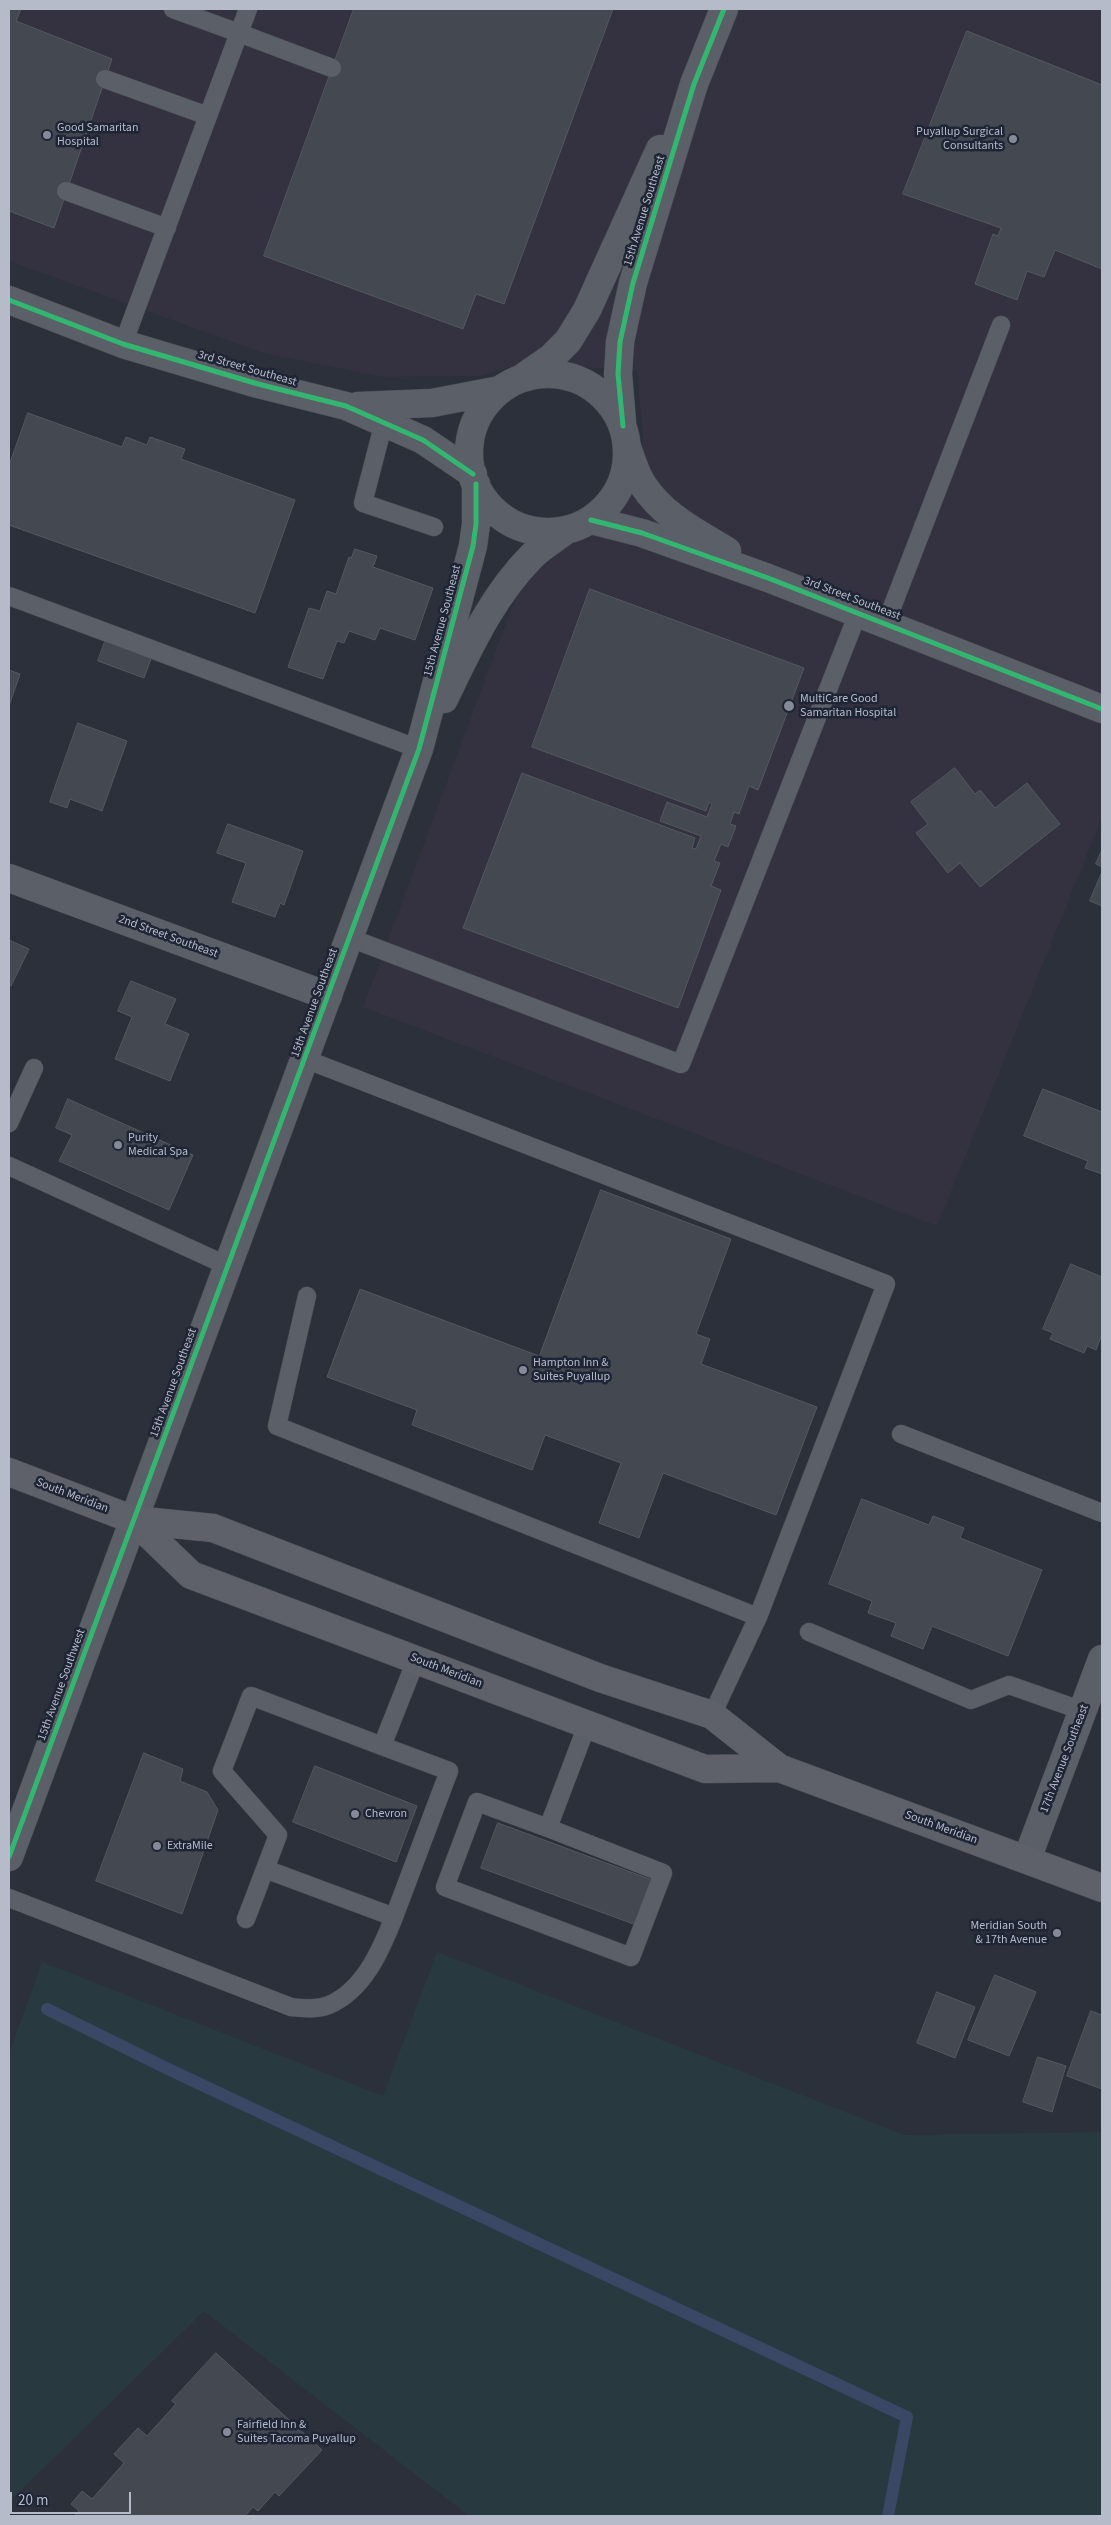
<!DOCTYPE html>
<style>
body{margin:0}
#map{position:relative;width:1111px;height:2525px;overflow:hidden;background:#2b303a;font-family:"Source Sans 3",sans-serif}
canvas{display:block}
.frame{position:absolute;inset:0;border:10px solid #b6bbca;pointer-events:none}
.scale{position:absolute;left:10px;top:2492px;width:121px;height:22px;box-sizing:border-box;border:2px solid #b6bbca;border-top:0;padding-left:6px;font-size:15px;line-height:18px;white-space:nowrap;color:#b6bbca;-webkit-text-stroke:4px #1e2535;paint-order:stroke}
</style>
<div id="map">
<canvas width="1111" height="2525"></canvas>
<div class="frame"></div>
<div class="scale">20 m</div>
</div>
<script>
const ctx = document.querySelector('canvas').getContext('2d');
ctx.lineJoin = 'round';
function fill(path, color) {
  ctx.fillStyle = color;
  ctx.fill(path, 'evenodd');
}
function stroke(path, color, width, dash) {
  ctx.strokeStyle = color;
  ctx.lineWidth = width;
  ctx.lineCap = dash ? 'butt' : 'round';
  ctx.setLineDash(dash || []);
  ctx.stroke(path);
}
function label(font, color, halo, rows, align = 'center') {
  ctx.font = font + ' "Source Sans 3",sans-serif';
  ctx.lineWidth = 5;
  ctx.setLineDash([]);
  ctx.textBaseline = 'middle';
  ctx.strokeStyle = halo;
  ctx.fillStyle = color;
  for (const [text, x, y, turn = 0] of rows) {
    ctx.save();
    ctx.translate(x, y);
    ctx.rotate((+turn || 0) * Math.PI / 180);
    ctx.textAlign = isNaN(turn) ? turn : align;
    if (halo) ctx.strokeText(text, 0, 0);
    ctx.fillText(text, 0, 0);
    ctx.restore();
  }
}
fill(new Path2D(`
 M9 9H1102V818L937 1226 363 1007 517 594 643 441 637 371 524 363 481 376 383 377 263 353 9 261Z`), '#343140');
fill(new Path2D(`
 M437 1952 904 2135 1102 2132V2516H469L204 2311 9 2502V2054L42 1962 383 2096Z`), '#283a40');
stroke(new Path2D(`
 M47 2009 166 2068 907 2417 888 2516`), '#3a4765', 12);
const building = new Path2D(`
 M9 9H21L16 21 112 59 54 228 9 211Z
 M354 9H613L504 304 476 294 463 329 264 256Z
 M967 31 1102 85V269L1055 250 1044 277 1027 271 1017 300 975 284 993 234 998 236 1001 228 903 194Z
 M28 413 122 447 126 437 147 445 150 437 185 449 181 459 295 500 255 613 9 525V466Z
 M355 549 377 556 373 567 433 588 415 640 380 628 375 640 349 631 344 643 337 641 323 679 288 667 309 608 320 611 327 591 336 594 349 557 351 558Z
 M590 589 804 668 758 790 749 786 739 814 734 812 730 824 736 826 728 847 721 844 714 861 720 863 711 886 721 890 678 1008 463 928 522 773 695 838 692 848 696 849 701 836 660 821 667 802 707 817 712 804 709 802 706 811 532 747Z
 M106 639 152 656 144 678 98 661Z
 M9 670 20 674 9 706Z
 M78 723 127 741 102 811 70 799 67 808 50 802Z
 M955 768 975 794 980 790 995 808 1027 783 1060 824 980 887 960 863 948 873 916 833 928 824 911 802Z
 M228 824 303 851 284 905 280 903 275 917 232 902 246 863 217 853Z
 M1102 850V867L1096 864Z
 M1102 872V906L1090 901Z
 M9 940 29 949 11 986 9 985Z
 M131 981 176 999 165 1024 189 1034 170 1081 115 1059 132 1017 118 1011Z
 M1043 1089 1102 1112V1174L1085 1168 1088 1161 1024 1136Z
 M68 1099 193 1155 169 1210 59 1161 72 1135 56 1128Z
 M601 1190 731 1239 696 1334 710 1339 701 1364 817 1407 776 1515 663 1473 639 1538 599 1523 621 1463 545 1435 532 1470 412 1425 417 1410 327 1377 360 1289 539 1356Z
 M1071 1264 1102 1277V1334L1096 1350 1087 1346 1084 1353 1050 1339 1053 1333 1043 1329Z
 M862 1499 929 1525 933 1516 964 1528 960 1538 1042 1570 1008 1656 932 1626 923 1649 891 1636 896 1623 868 1613 872 1601 829 1584Z
 M144 1753 183 1769 180 1781 207 1792 218 1810 182 1914 96 1881Z
 M315 1766 417 1806 396 1862 293 1822Z
 M498 1823 655 1881 639 1926 481 1868Z
 M995 1975 1036 1992 1009 2056 968 2040Z
 M937 1992 975 2007 955 2058 917 2043Z
 M1091 2011 1102 2015V2089L1067 2076Z
 M1038 2057 1066 2066 1052 2112 1023 2102Z
 M216 2353 322 2450 279 2496 275 2492 258 2511 253 2507 245 2516H74L79 2511 71 2504 82 2491 92 2499 124 2463 114 2454 138 2428 147 2436 176 2404 172 2401Z`);
fill(building, '#444850');
stroke(building, '#535861', 1);
const service = new Path2D(`
 M173 9 239 33 248 9
 M105 79 208 116
 M66 191 167 228
 M123 344 239 33 332 68
 M384 422 363 503 434 527
 M9 596 419 749
 M886 623 1001 325
 M350 938 681 1064 858 613
 M305 1059 886 1284 758 1617 712 1715
 M9 1123 34 1068
 M9 1166 228 1266
 M307 1296 277 1426 758 1617
 M901 1434 1102 1513
 M809 1632 971 1700 1009 1685 1083 1711
 M548 1828 663 1873 631 1957 445 1887 477 1802 548 1828 587 1725
 M265 1869 394 1917 449 1771 382 1746
 M9 1898 291 2007C303 2008 317 2010 329 2005 364 1990 381 1950 394 1917
 M246 1919 278 1835 222 1771 251 1696 382 1746 416 1660`);
const minor = new Path2D(`
 M9 300 123 344 258 384 346 406 423 440 473 474
 M358 406 432 403 500 390
 M628 450C632 461 636 475 643 485 663 516 696 532 727 551
 M591 520 642 533 768 578 1102 709
 M9 878 328 996
 M1027 1859 1102 1659`);
const tertiary = new Path2D(`
 M469 453a79 79 0 1 1 158 0a79 79 0 1 1-158 0Z
 M525 376 551 358 568 341 587 310 660 149
 M622 422 618 374 620 342 633 283 694 84 724 9
 M444 699C469 648 492 596 532 556 542 546 555 539 566 530
 M9 1857 419 749 473 546 476 524V484`);
const primary = new Path2D(`
 M9 1472 134 1520 213 1528 600 1678 712 1715 779 1768 1102 1888
 M134 1520 191 1575 705 1769 779 1768`);
stroke(service, '#474b53', 19);
stroke(minor, '#474b53', 29);
stroke(tertiary, '#474b53', 29);
stroke(primary, '#494d57', 29);
stroke(service, '#5b5f68', 18);
stroke(minor, '#5b5f68', 28);
stroke(tertiary, '#5b5f68', 28);
stroke(primary, '#5e6169', 28);
stroke(new Path2D(`
 M9 300 123 344 258 384 346 406 423 440 473 474
 M623 426 618 374 620 342 633 283 694 84 724 9
 M591 520 642 533 768 578 1102 709
 M9 1857 419 749 473 546 476 524V484`), '#33b770', 5);
for (const [x, y, r, color] of [
 [47,135,5,"#858a98"],
 [1013,139,5,"#858a98"],
 [789,706,6,"#858a98"],
 [118,1145,5,"#858a98"],
 [523,1370,5,"#858a98"],
 [355,1814,5,"#858a98"],
 [157,1846,5,"#858a98"],
 [1057,1933,5,"#858a98"],
 [227,2432,5,"#858a98"]
]) {
  const dot = new Path2D();
  dot.arc(x, y, r, 0, 2 * Math.PI);
  ctx.fillStyle = color;
  ctx.fill(dot);
  stroke(dot, '#1e2535', 2);
}
label('12px', '#b6bbca', '#1e2535', [
 ["Good Samaritan",57,128],
 ["Hospital",57,142],
 ["Puyallup Surgical",1003,132,"right"],
 ["Consultants",1003,146,"right"],
 ["MultiCare Good",800,699],
 ["Samaritan Hospital",800,713],
 ["Purity",128,1138],
 ["Medical Spa",128,1152],
 ["Hampton Inn &",533,1363],
 ["Suites Puyallup",533,1377],
 ["Chevron",365,1814],
 ["ExtraMile",167,1846],
 ["Meridian South",1047,1926,"right"],
 ["& 17th Avenue",1047,1940,"right"],
 ["Fairfield Inn &",237,2425],
 ["Suites Tacoma Puyallup",237,2439]
], 'left');
label('12px', '#b6bbca', '#1e2535', [
 ["15th Avenue Southeast",645,211,-73],
 ["3rd Street Southeast",247,369,16],
 ["3rd Street Southeast",852,599,21],
 ["15th Avenue Southeast",443,621,-75],
 ["2nd Street Southeast",168,937,20],
 ["15th Avenue Southeast",315,1003,-70],
 ["15th Avenue Southeast",174,1383,-70],
 ["South Meridian",72,1496,21],
 ["South Meridian",446,1671,21],
 ["15th Avenue Southwest",62,1685,-70],
 ["17th Avenue Southeast",1065,1759,-69],
 ["South Meridian",941,1828,20]
]);
</script>
